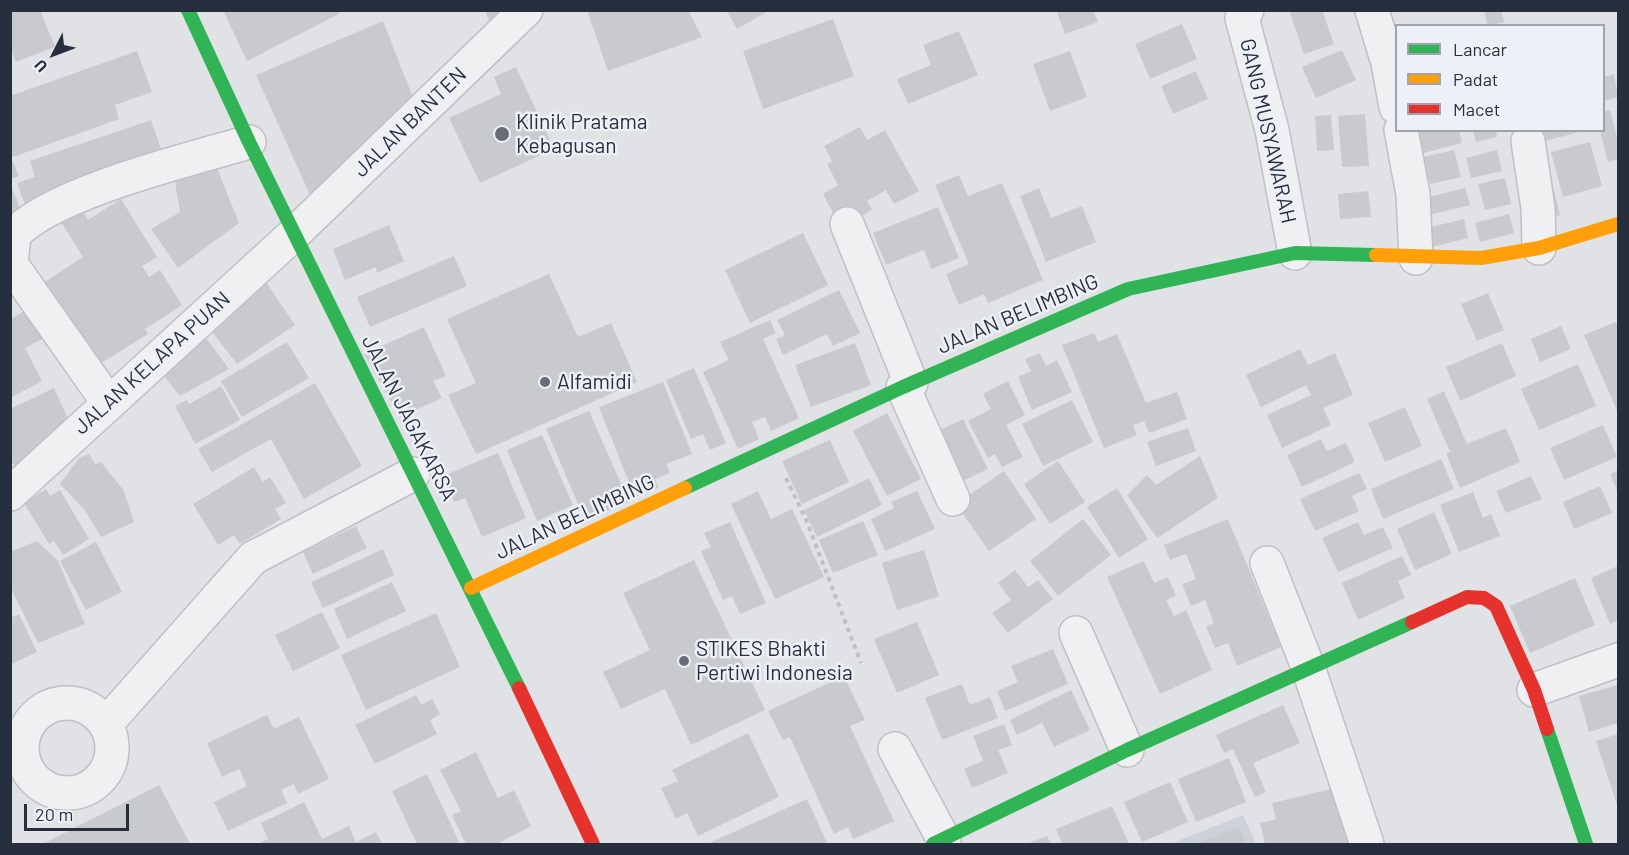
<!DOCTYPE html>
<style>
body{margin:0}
#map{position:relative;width:1629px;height:855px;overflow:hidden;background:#e0e2e6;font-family:Barlow,sans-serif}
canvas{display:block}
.frame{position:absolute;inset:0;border:12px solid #272f3f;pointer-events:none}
.legend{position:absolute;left:1395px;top:24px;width:210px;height:108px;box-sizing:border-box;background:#edf0f6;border:2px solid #9ea3ad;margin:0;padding:8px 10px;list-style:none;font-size:18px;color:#272f3f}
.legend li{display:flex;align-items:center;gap:12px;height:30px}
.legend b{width:30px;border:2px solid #9ea3ad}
.north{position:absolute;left:24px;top:24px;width:60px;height:60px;-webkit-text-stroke:4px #edf0f6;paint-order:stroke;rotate:228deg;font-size:16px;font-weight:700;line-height:24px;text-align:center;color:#272f3f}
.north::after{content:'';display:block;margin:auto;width:21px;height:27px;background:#272f3f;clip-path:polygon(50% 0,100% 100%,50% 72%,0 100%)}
.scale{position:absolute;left:24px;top:804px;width:105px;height:27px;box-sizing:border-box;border:3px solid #272f3f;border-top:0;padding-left:8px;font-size:18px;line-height:21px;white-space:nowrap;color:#272f3f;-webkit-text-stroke:4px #edf0f6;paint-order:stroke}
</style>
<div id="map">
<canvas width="1629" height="855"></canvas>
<div class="frame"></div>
<ul class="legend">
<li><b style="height:8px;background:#30b455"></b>Lancar</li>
<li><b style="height:8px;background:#ff9f0a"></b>Padat</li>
<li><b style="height:8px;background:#e5322d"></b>Macet</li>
</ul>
<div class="north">U</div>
<div class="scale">20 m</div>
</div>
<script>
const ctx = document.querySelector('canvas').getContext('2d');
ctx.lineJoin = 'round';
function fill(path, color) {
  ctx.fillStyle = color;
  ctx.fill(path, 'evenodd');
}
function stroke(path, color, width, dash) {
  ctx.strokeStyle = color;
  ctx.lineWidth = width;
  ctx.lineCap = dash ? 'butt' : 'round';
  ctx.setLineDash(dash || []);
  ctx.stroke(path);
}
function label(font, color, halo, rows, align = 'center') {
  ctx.font = font + ' Barlow,sans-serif';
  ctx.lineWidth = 5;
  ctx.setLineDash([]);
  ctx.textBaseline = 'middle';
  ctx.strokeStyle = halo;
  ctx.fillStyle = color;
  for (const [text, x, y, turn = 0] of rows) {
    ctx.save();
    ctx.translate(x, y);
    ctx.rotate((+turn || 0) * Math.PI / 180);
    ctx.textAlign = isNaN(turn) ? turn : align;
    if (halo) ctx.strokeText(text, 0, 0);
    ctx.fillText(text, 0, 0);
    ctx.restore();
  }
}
fill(new Path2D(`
 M1243 815 1256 844H1170Z`), '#ced1d9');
fill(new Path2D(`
 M10 10H40L55 47 16 62 10 47Z
 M223 10H337L339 14 247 61Z
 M485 10H502L490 24Z
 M587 10H688L702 37 608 71Z
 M726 10H770L737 29Z
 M1056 10H1093L1098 22 1065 34Z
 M1289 10H1322L1334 44 1304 54Z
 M1484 10H1501L1504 22 1488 26Z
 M833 19 854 76 763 109 743 51Z
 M383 21 412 95 310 195 256 75Z
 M1182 24 1197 59 1150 79 1135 44Z
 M959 31 978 75 908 104 897 79 931 65 923 45Z
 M1342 50 1356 80 1316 98 1302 67Z
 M137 51 152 92 115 105 119 119 10 158V96Z
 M1070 51 1087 97 1050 111 1033 64Z
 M516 67 554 149 480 183 449 118 501 94 494 77Z
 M1196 71 1208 99 1173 114 1161 86Z
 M1614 74 1618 97 1604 101V77Z
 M1610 110 1618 141V159L1608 162 1600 130H1604V112Z
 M1365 114 1369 166 1342 167 1338 116Z
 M1331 115 1334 150 1317 151 1315 116Z
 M151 120 165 160 26 207 17 183 35 177 30 161Z
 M860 127 867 140 885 130 919 191 894 204 886 190 867 201 872 210 857 218 836 219 823 194 838 185 827 164 832 161 824 146Z
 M1414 130H1459L1462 143 1420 154Z
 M1473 130H1496L1497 137 1476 142Z
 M1538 130H1583V131L1541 142Z
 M1590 142 1602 186 1563 197 1551 152Z
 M1454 150 1461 177 1430 184 1423 157Z
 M1497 150 1502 171 1471 178 1466 158Z
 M213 158 239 223 178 268 151 229 180 212 173 170Z
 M13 161 19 176 10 179V162Z
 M959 175 968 196 1002 183 1043 280 988 303 984 294 959 305 946 274 969 264 935 185Z
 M1505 178 1511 204 1485 210 1478 184Z
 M10 183 21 210 10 214Z
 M1552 183 1560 215 1548 218 1540 186Z
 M1039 188 1051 218 1082 206 1096 242 1046 262 1020 196Z
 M1465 188 1470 205 1429 215 1425 198Z
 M1368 191 1371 217 1340 219 1338 194Z
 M121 199 157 257 142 266 149 277 160 270 182 305 145 329 148 334 90 370 37 287 83 257 59 219 79 205 88 220Z
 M938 207 959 258 931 269 924 250 886 265 873 233Z
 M1509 214 1514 233 1480 242 1475 223Z
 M1464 219 1468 238 1432 247 1427 228Z
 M389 225 404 261 377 273 376 267 345 280 333 249Z
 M803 233 828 285 750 323 725 270Z
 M454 256 467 286 370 327 357 297Z
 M549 274 578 337 611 323 637 382 476 454 448 395 476 383 447 319Z
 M262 276 295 325 237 364 205 323Z
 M839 290 860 333 833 346 827 334 783 355 776 339 785 335 777 320Z
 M1488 293 1504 330 1477 341 1461 304Z
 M35 306 50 335 25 348 42 381 10 398V319Z
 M770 320 776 333 763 339 799 418 771 431 765 417 752 422 759 439 738 449 703 372 729 360 720 342Z
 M1616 322 1618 327V413L1584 335Z
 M1561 326 1571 349 1540 362 1531 339Z
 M198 327 229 369 180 396 155 365Z
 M424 327 446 376 433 381 442 398 400 417 364 354Z
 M1094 333 1098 342 1117 334 1146 403 1177 392 1187 419 1149 433 1144 421 1133 425 1137 435 1104 448 1062 345Z
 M287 342 309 378 242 417 221 381Z
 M855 343 871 385 811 407 795 365Z
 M1502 343 1516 376 1460 401 1446 367Z
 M1300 349 1308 365 1335 353 1353 395 1323 408 1331 425 1282 448 1267 415 1311 395 1306 385 1261 407 1246 375Z
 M1040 353 1046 366 1057 360 1072 392 1032 410 1018 377 1031 371 1025 359Z
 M1578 364 1596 406 1539 430 1521 389Z
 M694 368 726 443 710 450 703 434 691 439 666 380Z
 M1008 381 1025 415 1006 425 1023 457 1002 467 995 454 988 458 968 421 991 409 983 394Z
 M663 382 692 454 666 464 670 473 655 479 658 488 635 497 599 407Z
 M315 383 362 466 304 499 271 439 212 472 198 449Z
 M221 386 240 420 195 444 175 406 187 400 189 404Z
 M54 388 69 421 15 467 10 459V409Z
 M1444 391 1467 444 1506 428 1520 462 1460 488 1446 453 1450 452 1427 399Z
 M1072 400 1093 442 1043 466 1022 424Z
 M1405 407 1422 446 1385 462 1368 423Z
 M589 411 629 502 585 520 546 429Z
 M887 413 921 479 887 496 853 431Z
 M963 419 988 469 958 483 934 433Z
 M1603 425 1617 457 1564 480 1550 448Z
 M1188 428 1196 451 1156 466 1147 442Z
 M542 435 573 505 537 521 507 450Z
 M1321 439 1327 451 1346 443 1355 462 1302 487 1287 455Z
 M830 440 849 482 802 504 782 461Z
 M498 453 526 518 482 537 465 498 454 502 443 476Z
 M89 454 95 464 101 462 124 491 134 522 101 537 84 509 60 484 79 458Z
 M1200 456 1218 498 1157 538 1127 495 1147 475 1156 485Z
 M1441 459 1454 489 1383 519 1371 489Z
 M1058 461 1085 502 1050 524 1024 484Z
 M254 467 263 482 270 477 286 503 275 509 281 519 240 544 234 535 218 545 193 504Z
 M1618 470V493L1610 474Z
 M1004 471 1036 519 989 551 956 504Z
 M1359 473 1367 489 1352 496 1359 511 1315 531 1300 499Z
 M1531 476 1542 499 1506 513 1496 491Z
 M869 478 882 505 817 537 804 510Z
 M1600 486 1612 513 1574 529 1563 502Z
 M1117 488 1148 539 1119 558 1087 507Z
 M46 489 50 496 60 490 89 539 63 555 54 541 49 544 24 503Z
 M758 491 771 519 792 509 824 577 775 599 731 504Z
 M917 491 935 529 885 551 871 519 894 508 891 502Z
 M1473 492 1483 518 1491 514 1500 536 1459 552 1440 505Z
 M1434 512 1452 554 1415 570 1397 529Z
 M1083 519 1111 555 1058 596 1030 561Z
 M1228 519 1281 647 1237 666 1228 643 1215 648 1206 626 1214 623 1205 600 1191 606 1182 584 1196 579 1186 554 1170 560 1164 545Z
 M863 521 878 555 833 573 819 540Z
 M730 522 766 603 740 614 732 596 723 600 701 551 711 547 704 533Z
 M1358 522 1364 535 1383 527 1393 548 1338 572 1322 538Z
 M356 526 367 548 313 574 303 552Z
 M37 541 58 561 85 624 38 643 10 587V552Z
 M96 542 122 592 86 610 60 561Z
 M383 549 394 575 323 608 311 582Z
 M924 550 939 596 897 610 882 563Z
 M1402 556 1411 575 1398 581 1405 598 1358 620 1342 583Z
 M694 560 765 710 691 745 665 689 621 709 603 672 650 650 623 593Z
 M1144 561 1154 583 1168 577 1176 596 1166 600 1174 616 1186 610 1212 670 1160 694 1107 577Z
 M1618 566V621L1610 624 1591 578Z
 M1015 570 1028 587 1038 580 1053 599 1008 633 992 613 1011 600 998 583Z
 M1575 578 1595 625 1530 653 1510 606Z
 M392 582 406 611 347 639 334 609Z
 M322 612 340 648 293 671 275 635Z
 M436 613 460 667 366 710 341 655Z
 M19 614 37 652 10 665V618Z
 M917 622 939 675 897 693 874 639Z
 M1053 649 1068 684 1005 711 997 691 1018 682 1011 666Z
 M844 676 865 720 850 726 894 821 853 839 848 827 834 834 790 737 783 740 768 711Z
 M962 684 970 705 990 697 998 718 942 740 925 698Z
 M1618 685V723L1589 732 1579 696Z
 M1071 690 1090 730 1054 747 1042 723 1017 735 1010 720Z
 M416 695 421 705 432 699 440 714 430 720 437 734 375 764 355 725Z
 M1283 705 1300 743 1253 763 1266 792 1255 797 1233 749 1224 753 1216 735Z
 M267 715 274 729 299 717 329 779 298 794 294 784 281 790 287 803 228 831 214 802 247 786 239 769 222 777 207 743Z
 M1004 724 1012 745 998 750 1008 773 972 788 964 769 983 761 973 736Z
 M748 733 779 797 698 836 687 813 676 819 661 788 678 781 672 770Z
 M1618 734V808L1596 741Z
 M476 752 498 798 514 790 531 826 497 844H466L452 815 461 811 440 770Z
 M1229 758 1246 802 1196 822 1178 779Z
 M427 774 460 844H417L392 791Z
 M1170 782 1188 822 1142 842 1124 802Z
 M159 785 190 844H43Z
 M1339 787 1352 844H1265L1260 823 1276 819 1272 803Z
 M807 799 827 843 707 844Z
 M304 802 322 839 349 826 356 842 376 832 382 844H258L268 839 261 823Z
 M1112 806 1129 844H1062L1056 829Z
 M1239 827 1246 844H1197Z
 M1047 836 1051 844H1026Z`), '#c8cace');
const street = new Path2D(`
 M1247 10 1242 18 1272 130 1295 253
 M1372 10 1388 63 1396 107
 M1401 130 1413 194 1416 258
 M1528 141 1538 208 1539 248
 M847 224 911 383
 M903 387 953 499
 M108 402 11 264 14 235C50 193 192 159 249 142
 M10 494 294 234 526 10
 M1267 563 1308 667 1367 844
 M1076 633 1127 750
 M1534 690 1618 660
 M22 748a45 45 0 1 1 90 0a45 45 0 1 1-90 0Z
 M106 724 253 558 413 474
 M895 749 944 840`);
stroke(street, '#bec0c4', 36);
stroke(new Path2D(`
 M786 478 807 522 861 663`), '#bfc0c6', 4, [4.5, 4.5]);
stroke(street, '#f0f0f2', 33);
stroke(new Path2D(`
 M188 10 249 142 519 688
 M685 488 903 387 1128 289 1295 253 1376 255
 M1547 729 1586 844
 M933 844 1127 750 1412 622`), '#30b455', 14);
stroke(new Path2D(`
 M1376 255 1481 258 1539 248 1618 224
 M471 588 685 488`), '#ff9f0a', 14);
stroke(new Path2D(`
 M1412 622 1467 597 1484 598 1496 606 1534 690 1547 729
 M519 688 593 844`), '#e5322d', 14);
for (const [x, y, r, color] of [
 [502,134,8,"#686e79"],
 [545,382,6,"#686e79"],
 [684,661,6,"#686e79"]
]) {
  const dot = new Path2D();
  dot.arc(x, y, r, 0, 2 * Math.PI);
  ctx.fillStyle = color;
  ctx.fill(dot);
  stroke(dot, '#edf0f6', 2);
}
label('21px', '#272f3f', '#edf0f6', [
 ["JALAN BANTEN",410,122,-44],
 ["GANG MUSYAWARAH",1268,131,77],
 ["JALAN BELIMBING",1018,314,-23],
 ["JALAN KELAPA PUAN",152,363,-42],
 ["JALAN JAGAKARSA",409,418,63],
 ["JALAN BELIMBING",575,517,-25]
]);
label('21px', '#272f3f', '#edf0f6', [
 ["Klinik Pratama",516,122],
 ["Kebagusan",516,146],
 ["Alfamidi",557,382],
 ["STIKES Bhakti",696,649],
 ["Pertiwi Indonesia",696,673]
], 'left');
</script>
